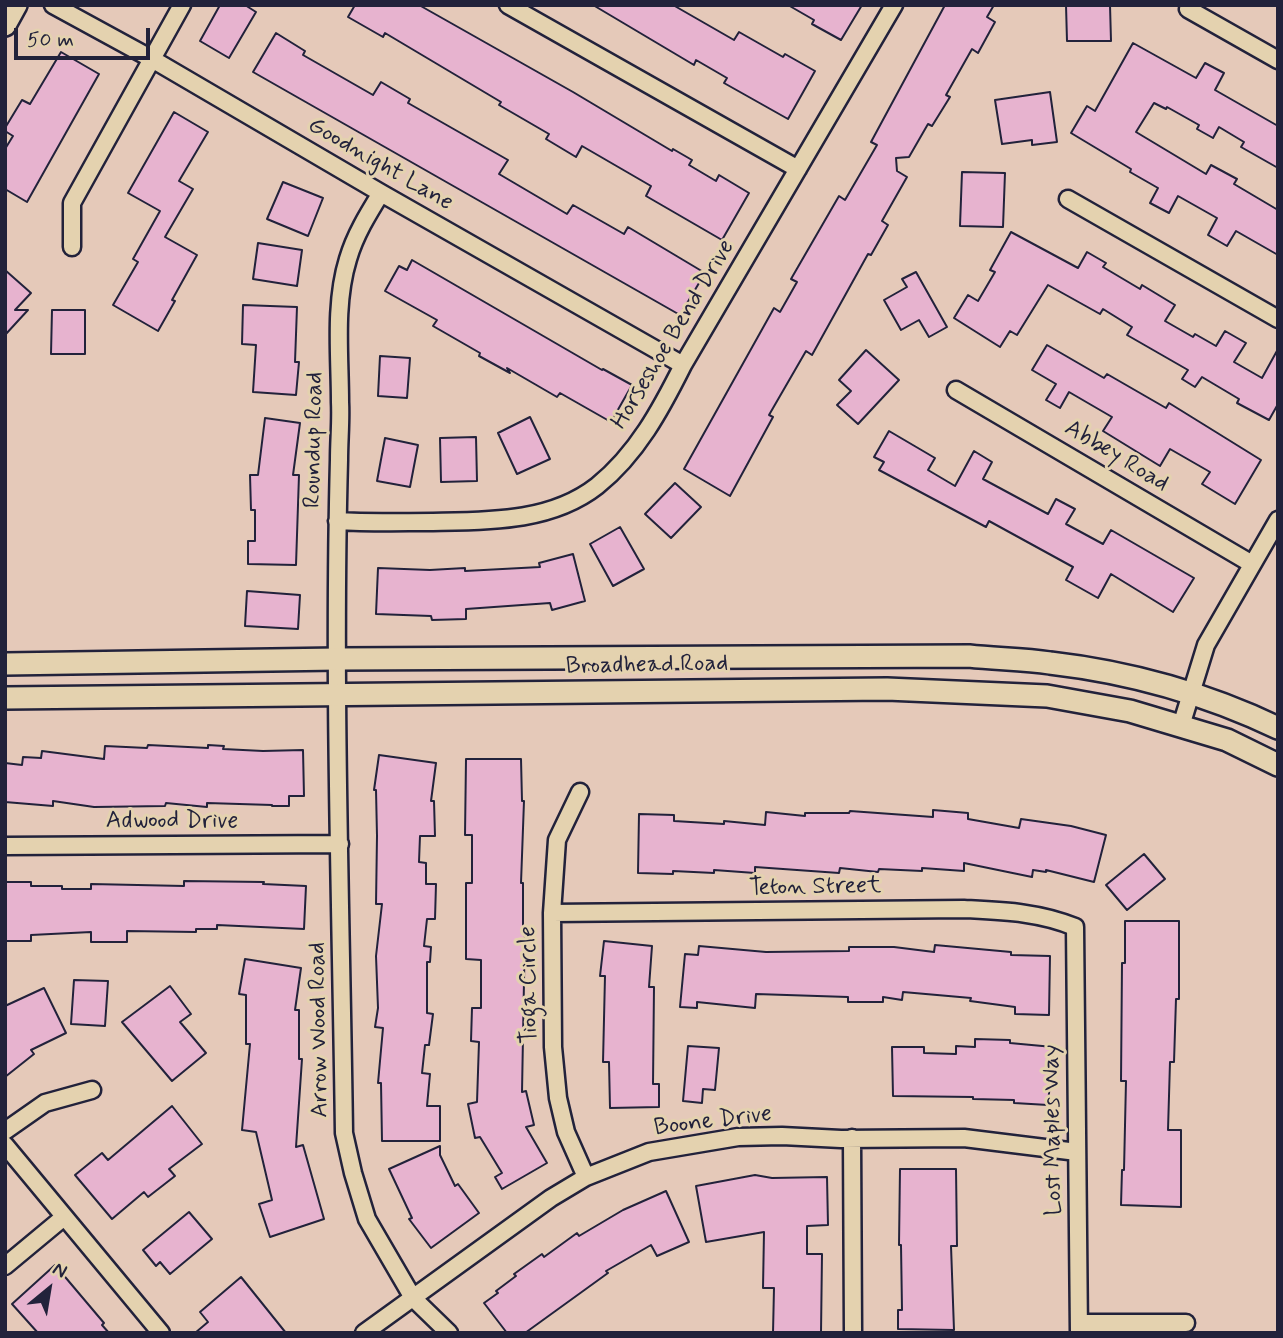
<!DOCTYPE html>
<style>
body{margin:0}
#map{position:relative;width:1283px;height:1338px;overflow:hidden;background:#e5c9b9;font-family:Mynerve,sans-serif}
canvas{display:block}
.frame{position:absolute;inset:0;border:7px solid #22223b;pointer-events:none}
.north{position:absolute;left:14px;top:1254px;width:70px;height:70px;-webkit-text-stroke:5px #e4d2af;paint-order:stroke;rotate:30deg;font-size:19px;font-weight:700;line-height:28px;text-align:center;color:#22223b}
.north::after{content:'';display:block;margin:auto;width:24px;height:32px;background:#22223b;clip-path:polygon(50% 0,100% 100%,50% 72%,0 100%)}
.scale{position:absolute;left:14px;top:28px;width:136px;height:32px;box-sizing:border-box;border:4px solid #22223b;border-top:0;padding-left:9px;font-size:21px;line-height:24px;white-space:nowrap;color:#22223b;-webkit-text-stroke:5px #e4d2af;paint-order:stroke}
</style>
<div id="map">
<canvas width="1283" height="1338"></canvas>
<div class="frame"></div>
<div class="north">N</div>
<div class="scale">50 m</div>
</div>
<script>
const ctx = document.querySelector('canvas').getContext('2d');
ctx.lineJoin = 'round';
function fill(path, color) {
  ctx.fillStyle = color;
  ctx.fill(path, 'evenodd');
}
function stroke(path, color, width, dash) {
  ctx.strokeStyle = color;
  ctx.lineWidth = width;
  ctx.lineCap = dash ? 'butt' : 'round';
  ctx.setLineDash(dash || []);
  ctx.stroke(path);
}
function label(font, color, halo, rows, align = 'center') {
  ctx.font = font + ' Mynerve,sans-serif';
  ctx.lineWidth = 6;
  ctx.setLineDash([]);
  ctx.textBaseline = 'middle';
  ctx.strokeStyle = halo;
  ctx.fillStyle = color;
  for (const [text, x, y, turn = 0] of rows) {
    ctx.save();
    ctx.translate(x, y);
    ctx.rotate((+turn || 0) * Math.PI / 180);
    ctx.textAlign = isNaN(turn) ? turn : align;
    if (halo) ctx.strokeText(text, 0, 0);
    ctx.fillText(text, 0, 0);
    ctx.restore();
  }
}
const building = new Path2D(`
 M220 5H245L256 12 229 58 200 41Z
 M355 5H419L573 92 672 151 673 149 692 160 689 165 716 181 719 175 749 193 722 240 646 196 651 186 582 146 576 157 546 139 549 134 499 105 501 102 385 33 383 37 348 17Z
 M593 5H673L734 40 739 32 783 57 785 54 815 71 788 119 724 83 727 78 696 60 694 65Z
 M788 5H862L841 40 812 24 814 20Z
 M945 5H994L987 17 995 22 978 53 972 49 946 95 950 97 932 126 928 124 909 157 896 158 897 171 907 177 882 221 888 225 871 255 868 254 812 355 806 351 769 415 773 417 730 496 684 469 774 308 780 312 797 282 791 279 839 196 845 200 877 145 871 142Z
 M1066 5H1110L1111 41H1067Z
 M276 33 305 51 303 55 373 95 381 82 410 99 408 103 508 160 499 174 567 214 573 205 624 234 628 227 705 273 680 315 253 72Z
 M1133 43 1196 78 1205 63 1224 73 1215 90 1278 126V168L1241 147 1244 142 1219 127 1213 138 1197 129 1199 125 1167 107 1166 109 1154 103 1136 132 1206 174 1211 165 1237 179 1234 184 1278 210V255L1236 231 1227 246 1208 235 1217 218 1178 196 1169 213 1150 203 1158 188 1130 172 1131 169 1071 133 1087 106 1095 111Z
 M61 52 99 74 27 202 5 189V149L13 136 5 131V128L22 100 30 104Z
 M1050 92 1057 142 1032 145V140L1002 144 995 100Z
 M174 112 208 132 179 181 193 189 165 237 197 255 172 300 175 301 158 331 113 305 138 262 133 259 160 211 128 193Z
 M962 172 1005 173 1003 227 960 226Z
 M283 182 323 198 308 236 267 219Z
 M1011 232 1078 268 1087 252 1106 263 1103 267 1140 289 1142 285 1175 305 1165 321 1193 337 1195 334 1216 346 1225 331 1246 343 1234 362 1262 378 1278 349V404L1269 420 1237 403 1239 399 1202 377 1195 387 1182 379 1188 370 1127 335 1132 327 1103 309 1100 314 1048 285 1017 335 1010 331 1000 347 954 318 968 295 978 301 995 272 990 270Z
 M258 243 302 250 297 286 253 279Z
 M412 260 602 370 603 369 632 385 611 422 560 393 557 397 507 368 510 373 479 356 480 353 433 326 437 320 385 291 399 266 407 270Z
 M5 270 31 293 15 310H28L5 335Z
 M916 272 947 327 929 337 919 320 901 330 884 300 907 287 902 279Z
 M243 305 297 307 295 362H299L296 395 253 392 256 345 242 344Z
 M52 310H85V354H51Z
 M1047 345 1104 378 1107 374 1166 408 1169 403 1261 460 1235 504 1202 484 1210 472 1170 449 1160 466 1103 431 1112 417 1069 392 1060 408 1046 400 1056 384 1032 370Z
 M866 350 899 380 858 424 837 405 851 391 839 380Z
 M380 356 410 358 407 398 378 396Z
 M530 417 550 459 517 474 498 433Z
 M265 418 300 423 293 475H299L296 565 248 564V541H255V510H251L250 475H258Z
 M889 431 935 458 928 470 955 486 974 451 992 462 983 479 1048 514 1056 499 1075 509 1066 524 1103 544 1111 530 1194 578 1173 612 1111 574 1098 598 1066 580 1073 567 989 521 986 527 879 470 884 462 874 457Z
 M476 437 477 481 441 482 440 438Z
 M385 438 418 445 410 487 377 481Z
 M675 483 701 507 671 538 645 514Z
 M620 527 644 569 613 586 590 544Z
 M573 554 585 601 552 610 550 603 466 609V619L432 620 431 616 376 614 378 568 430 570 465 568V571L540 567 539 563Z
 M247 591 300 595 298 629 245 626Z
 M148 745 208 748V745L224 746 223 749 263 751 303 750 304 796H289V806H272V805L207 803V807L166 803 165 806 94 807 53 801V806L5 802V763L22 765 23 757 41 758 42 751 104 759 105 746 147 748Z
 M379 755 436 763 431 801H434L435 836H420L419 862 426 863V884H436L435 919H427L424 946 431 947 430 962H427V1013L433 1014 429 1045H425L422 1073 430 1074 427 1106H440V1141H382L381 1083H378L383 1028 375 1027 378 1008 376 956 382 904H376L377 836 376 790H374Z
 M466 759H521L522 801H524L521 883H523V926H525L522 1092 526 1091 534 1125 526 1127 547 1163 502 1189 495 1177 502 1173 480 1137 475 1138 468 1104 477 1102 479 1042 471 1041 472 1008H481V960L466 959V883H472V835H465Z
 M933 810 968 813V819L1019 828 1021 819 1071 826 1106 835 1094 882 1046 870V872L1033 870 1032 877 964 863V871L922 868V871L879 869 878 872 840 868 839 873 755 867V873L714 870V873L673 871V874L638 873 639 814 674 815V821L724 824V821L765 825 766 812 805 816V813H849L850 811 933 817Z
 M1144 854 1165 879 1127 910 1106 885Z
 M184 881 264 882 263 884 306 886 304 929 217 925V929H196V932L127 931V942H91V932L31 935V941H5V882H31V886H62V889H91V884L184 886Z
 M1125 921H1179V999H1176L1174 1062H1170L1168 1130H1181V1207L1121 1205 1122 1170H1124L1126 1081H1121L1122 963H1125Z
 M604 941 652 946 649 987H654L653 1084H659V1107L610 1108 609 1062H603L605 976H600Z
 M935 945 1011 952V955L1050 956 1049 1015 1015 1014V1007L970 1001 971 998 903 992 902 1000 883 997V1002H848V997L756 994 755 1008 697 1002V1008L680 1007 685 954 698 955 699 946 766 952 849 951V947H894L934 952Z
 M245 959 301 968 295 1010H299V1059H302L296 1147 303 1145 324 1219 270 1237 259 1204 272 1200 256 1132 242 1130 250 1044H246V995L239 994Z
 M74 980 108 981 105 1026 71 1024Z
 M170 986 191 1014 180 1022 206 1053 172 1081 122 1022Z
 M44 988 66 1033 31 1050 34 1054 5 1077V1006Z
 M975 1039 1010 1040V1043L1053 1047 1048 1105 1014 1103V1100L973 1099V1097L893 1096 892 1047H924V1053L956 1054V1046L975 1047Z
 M688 1046 719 1048 715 1090 703 1089 702 1103 683 1101Z
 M172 1106 202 1144 169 1169 175 1176 148 1197 144 1192 112 1219 75 1175 102 1153 108 1160Z
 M440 1146V1155L455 1186 458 1184 479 1213 431 1248 409 1219 412 1218 389 1169Z
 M900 1169H956L957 1246H951L954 1330 898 1329V1310H902L901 1245H899Z
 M755 1175 772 1178 827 1177 828 1225 807 1226V1254H822L821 1333H773L774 1288H763L764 1232 706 1242 696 1186Z
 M666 1191 689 1242 657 1256 651 1245 606 1271 608 1273 525 1333H507L484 1303 498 1293 496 1291 516 1276 514 1274 542 1254 544 1257 577 1233 579 1236 623 1210Z
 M189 1212 212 1239 170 1274 160 1262 156 1266 143 1250Z
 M55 1265 104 1323 102 1325 109 1333H38L12 1304Z
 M241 1277 286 1333H195L208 1322 200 1312Z`);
fill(building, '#e7b3cf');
stroke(building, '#22223b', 2);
const minor = new Path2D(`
 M53 5 152 59 381 193 683 365
 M508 5 798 169
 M1188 9 1278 60
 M381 193C368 214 355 235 348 259 334 304 340 356 340 402 341 421 339 440 339 460 333 684 341 909 344 1133L353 1173 367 1219 413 1298 449 1333
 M1068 199 1278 319
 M72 247V203L182 5
 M956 390 1252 564
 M337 521C369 523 401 522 433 522 489 521 551 522 597 486 637 454 661 409 683 365L894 5
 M1181 726 1206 645 1278 520
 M580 792 557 840 552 913 553 1047 558 1098 566 1132 586 1177
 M5 846 340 844
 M552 913 964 909C1003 911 1039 912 1075 927L1079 1333
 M5 1131 45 1103 92 1090
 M852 1138 853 1333
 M5 1145 161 1333
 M5 1266 64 1217
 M1079 1323H1186
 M364 1333 551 1198 586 1177 649 1152 738 1137 782 1136 841 1139 964 1138 1077 1152`);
const tertiary = new Path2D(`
 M5 25 16 5
 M5 664 338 659 969 656C996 659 1023 659 1050 663 1128 672 1207 694 1278 728
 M5 698 887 689 1047 696 1130 711 1227 740 1278 765`);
stroke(minor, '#22223b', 21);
stroke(tertiary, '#22223b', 26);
stroke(minor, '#e4d2af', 16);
stroke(tertiary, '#e4d2af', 21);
label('24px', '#22223b', '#e4d2af', [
 ["Goodnight Lane",380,165,30],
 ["Horseshoe Bend Drive",674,335,-59],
 ["Roundup Road",315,440,-89],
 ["Abbey Road",1116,457,31],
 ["Broadhead Road",647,666,-1],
 ["Adwood Drive",172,822],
 ["Teton Street",815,888,-1],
 ["Tioga Circle",530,985,-91],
 ["Arrow Wood Road",320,1030,-91],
 ["Boone Drive",713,1122,-7],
 ["Lost Maples Way",1054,1130,-91]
]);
</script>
